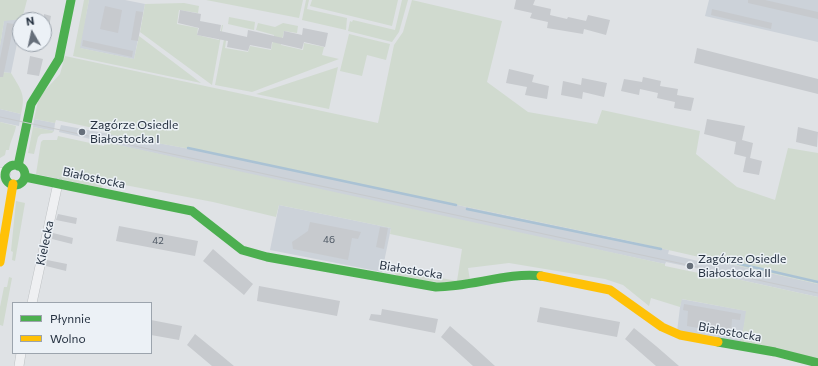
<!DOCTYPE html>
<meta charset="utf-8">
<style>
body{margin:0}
#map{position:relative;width:818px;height:366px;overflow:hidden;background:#dfe2e5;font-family:Commissioner,sans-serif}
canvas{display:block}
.legend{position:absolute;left:12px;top:302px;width:140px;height:52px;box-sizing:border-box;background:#ecf1f6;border:1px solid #9ca4ad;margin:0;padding:5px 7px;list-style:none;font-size:12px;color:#253140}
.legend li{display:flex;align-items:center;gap:8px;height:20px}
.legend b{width:20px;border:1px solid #9ca4ad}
.north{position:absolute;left:12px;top:12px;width:40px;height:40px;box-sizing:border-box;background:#ecf1f6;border:1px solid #9ca4ad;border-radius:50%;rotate:351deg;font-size:11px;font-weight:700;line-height:16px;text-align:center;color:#253140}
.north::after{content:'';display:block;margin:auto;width:14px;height:18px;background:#666f7a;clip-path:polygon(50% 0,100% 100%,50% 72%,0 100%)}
</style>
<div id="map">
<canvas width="818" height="366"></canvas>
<ul class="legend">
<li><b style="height:5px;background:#4caf50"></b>Płynnie</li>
<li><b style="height:5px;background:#ffc107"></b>Wolno</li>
</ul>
<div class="north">N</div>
</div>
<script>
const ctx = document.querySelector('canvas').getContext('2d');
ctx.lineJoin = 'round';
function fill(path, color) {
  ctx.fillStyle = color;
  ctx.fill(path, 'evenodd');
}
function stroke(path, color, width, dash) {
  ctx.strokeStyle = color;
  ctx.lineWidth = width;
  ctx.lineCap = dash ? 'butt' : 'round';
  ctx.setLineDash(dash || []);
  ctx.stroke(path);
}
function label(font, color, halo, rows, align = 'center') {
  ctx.font = font + ' Commissioner,sans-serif';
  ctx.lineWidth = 3;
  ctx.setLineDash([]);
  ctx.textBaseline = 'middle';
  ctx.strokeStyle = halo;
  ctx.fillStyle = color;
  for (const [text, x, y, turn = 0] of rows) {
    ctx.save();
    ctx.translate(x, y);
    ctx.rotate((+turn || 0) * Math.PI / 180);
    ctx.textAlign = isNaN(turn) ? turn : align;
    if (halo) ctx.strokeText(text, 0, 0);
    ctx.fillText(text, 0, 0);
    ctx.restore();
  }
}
fill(new Path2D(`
 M89 0H125L145 4 134 59 79 48Z
 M709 0H818V42L705 16Z
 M22 19 20 20V29L11 73 0 72V46L4 20Z
 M0 109 21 114 19 126 0 122Z
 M34 119 55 123 54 131 33 127Z
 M61 125 185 148 620 239 669 250 668 254 711 264 712 260 818 284V297L709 273V271L666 262 665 264 415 211 59 132Z
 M279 205 391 228 382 272 270 250Z
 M681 299 747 311 741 343 677 332Z`), '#ccd2d9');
fill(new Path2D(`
 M0 0H27L22 19 4 21 0 46Z
 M84 0H89L80 48 134 59 139 36 201 83 73 56Z
 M206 0H303L299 18Z
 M306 0H309L307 9 347 18 346 30 302 20Z
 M312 0H398L392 26 310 6Z
 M402 0H408L399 32 392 42 348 31 350 21 352 22 353 20 395 30Z
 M412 0 502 21 487 82 528 112 597 124 602 110 700 131 696 154 737 187 775 200 788 148 818 153V284L620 239 185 148 106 134 107 131 61 121 56 120 55 123 34 119 39 97 60 74 65 56 378 123 394 45 403 32Z
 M184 3 199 6 198 13 179 10 177 24 198 28 197 35 219 40 222 25H223L212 85 140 32 145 4Z
 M229 17 255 22 254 30 228 24Z
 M258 23 275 27 283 23 298 26 297 33 284 31 281 45 303 50 304 43 324 47 322 55 339 59 252 92 215 85 225 34H227L225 48 248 52 250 46 271 50 274 35 256 30Z
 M349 34 390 44 386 60 367 55 362 76 340 71Z
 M338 67 329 109 256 94Z
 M0 72 11 73C21 90 26 94 21 114L0 109Z
 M0 122 16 126C15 134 10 141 9 150H6L5 155 0 158Z
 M33 127 54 131 52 133 41 134 38 137 34 154 28 153Z
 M58 136 104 146 105 142 665 264V266L708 275 709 273 818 297V359L741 343 746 311 682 299 680 307 651 298 649 306 623 285 605 279 509 263 468 268 470 280 453 284 399 277 394 273V269L457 281 462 249 390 234 391 228 279 205 276 217 213 202 104 181 102 188 36 174 41 142 43 140H57Z
 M16 201 25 203 15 261 12 260 13 252 11 251Z
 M9 277 12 278 3 326 0 325V307L4 287H7Z`), '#d0dacf');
stroke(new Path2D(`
 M188 148 456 205
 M467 209 661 249
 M718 259 818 282`), '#aac2d4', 2.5);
fill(new Path2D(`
 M516 0H535L533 5 551 9 550 15 567 19 568 17 586 21 588 15 610 20 606 35 584 29 583 34 547 28 548 22 530 18 532 13 514 9Z
 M748 0H765L818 12V19L748 3Z
 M105 6 122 10 118 33 100 29Z
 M712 9 772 23 771 29 711 15Z
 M180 10 201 14 200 21 221 25 220 31 247 37 248 30 283 38 284 31 302 35 303 28 328 33 325 47 304 42 302 49 272 42 271 49 250 45 248 51 227 47 228 41 197 35 199 28 178 23Z
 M136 11 143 12 138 41 131 40Z
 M44 14 51 16 47 37H44Z
 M7 23 14 24 3 77H0V59Z
 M83 40 133 51 132 57 82 46Z
 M697 48 818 79V94L694 63Z
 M30 56 43 59 39 76 27 74Z
 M509 69 534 75 532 82 549 86 547 99 525 95 527 87 506 83Z
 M643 77 661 81 660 86 678 89 677 95 694 98 691 111 674 108 675 102 657 98 658 93 640 89 639 95 621 91 624 79 642 82Z
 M582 78 607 83 604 97 583 92 582 99 561 95 563 81 581 85Z
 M707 119 745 126 742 140 753 143 750 158 734 154 736 142 704 134Z
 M798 127 818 132 817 147 796 142Z
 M746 157 762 161 759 175 743 172Z
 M58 214 77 218 76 224 56 220Z
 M310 222 361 232 358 239 352 238 348 260 293 249 292 242 308 231Z
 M119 226 198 241 195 256 116 241Z
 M380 227 388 228 384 249 376 247Z
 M53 233 73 238 72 244 52 239Z
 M213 249 253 284 244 295 203 261Z
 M47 260 67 264 66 271 46 266Z
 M259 286 340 301 337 316 257 301Z
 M684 304 741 314 740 320 732 319 731 334 687 326 688 311 683 310Z
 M540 307 620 322 617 337 537 322Z
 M382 309 438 319 435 333 369 320 371 314 381 315Z
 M151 320 182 326 179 340 151 335Z
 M450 326 472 345 495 366H473L441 337Z
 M634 328 656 346 679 366H656L625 339Z
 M195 334 222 356 234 366H212L187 345Z`), '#c7cace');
const street = new Path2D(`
 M0 172 6 173
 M32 303 58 183
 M19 366 21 353`);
stroke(street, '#bdc0c3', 10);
stroke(street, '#eff0f2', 9);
stroke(new Path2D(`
 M5 175a10 10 0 1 1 20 0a10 10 0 1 1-20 0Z
 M18 166 31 104 59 59 71 0
 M25 177 192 211 242 250 267 257 436 287C470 287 509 272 541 276
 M718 342 775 352 818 363`), '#4caf50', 9);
stroke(new Path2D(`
 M0 262 13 184
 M541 276 610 290 662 327 680 335 718 342`), '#ffc107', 9);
stroke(new Path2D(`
 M0 117 818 293`), '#c7cacd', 1);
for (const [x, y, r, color] of [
 [82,132,4,"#666f7a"],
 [690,266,4,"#666f7a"]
]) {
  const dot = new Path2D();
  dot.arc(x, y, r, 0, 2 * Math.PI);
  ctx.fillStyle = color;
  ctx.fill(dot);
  stroke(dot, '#ecf1f6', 1.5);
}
label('10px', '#4e5864', null, [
 ["46",329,240],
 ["42",158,241]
]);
label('12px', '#253140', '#ecf1f6', [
 ["Zagórze Osiedle",90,125],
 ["Białostocka I",90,139],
 ["Zagórze Osiedle",698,259],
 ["Białostocka II",698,273]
], 'left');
label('12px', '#253140', '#ecf1f6', [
 ["Białostocka",94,178,12],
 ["Kielecka",45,243,-78],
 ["Białostocka",411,270,9],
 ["Białostocka",730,332,10]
]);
</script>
